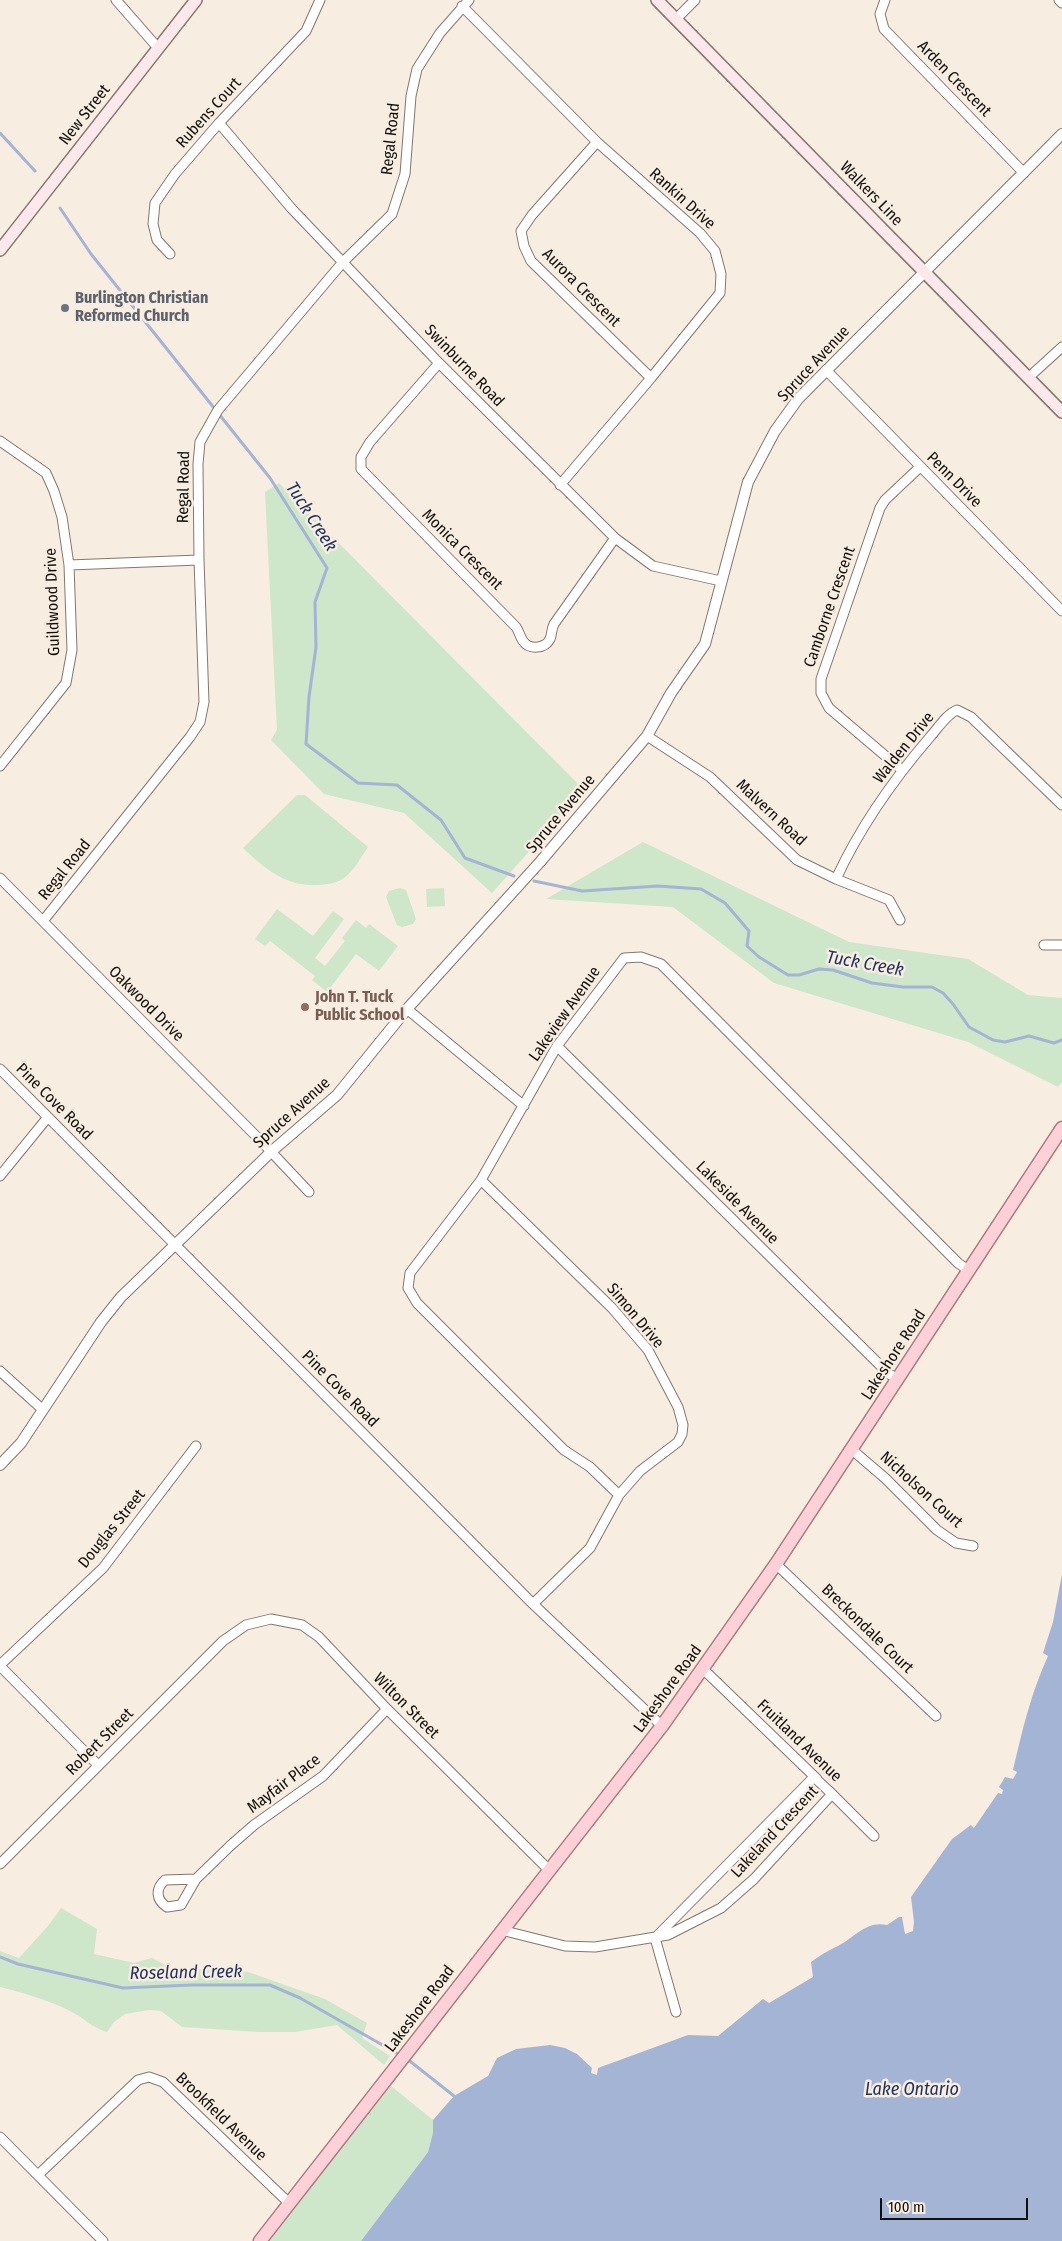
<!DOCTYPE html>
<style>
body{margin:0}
#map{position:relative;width:1062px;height:2241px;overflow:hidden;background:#f8ede1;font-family:"Fira Sans Condensed",sans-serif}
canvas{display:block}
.scale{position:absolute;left:880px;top:2198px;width:148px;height:22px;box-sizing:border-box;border:2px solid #13100c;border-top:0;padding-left:6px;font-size:15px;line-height:18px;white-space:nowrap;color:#13100c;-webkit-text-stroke:4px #f8ede1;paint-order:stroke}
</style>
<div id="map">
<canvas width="1062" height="2241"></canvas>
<div class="scale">100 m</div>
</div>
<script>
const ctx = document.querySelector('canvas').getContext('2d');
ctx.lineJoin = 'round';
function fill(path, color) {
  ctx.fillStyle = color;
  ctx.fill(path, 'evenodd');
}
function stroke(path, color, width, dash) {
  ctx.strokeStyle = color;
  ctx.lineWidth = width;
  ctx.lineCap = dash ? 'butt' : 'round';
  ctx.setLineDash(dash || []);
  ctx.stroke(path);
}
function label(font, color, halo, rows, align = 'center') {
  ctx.font = font + ' "Fira Sans Condensed",sans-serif';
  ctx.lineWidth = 5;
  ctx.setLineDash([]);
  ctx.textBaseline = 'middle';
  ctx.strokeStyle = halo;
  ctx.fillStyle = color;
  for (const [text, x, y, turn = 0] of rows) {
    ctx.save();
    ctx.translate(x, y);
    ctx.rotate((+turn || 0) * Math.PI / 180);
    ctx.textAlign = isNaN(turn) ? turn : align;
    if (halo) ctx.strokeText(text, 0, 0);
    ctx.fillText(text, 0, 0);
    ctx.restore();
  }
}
fill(new Path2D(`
 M279 483 584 790 492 893 404 813 324 794 271 740 277 730 265 492Z
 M297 795H305L368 847C361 857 354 871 344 878 335 884 328 884 318 885 287 887 265 869 243 848Z
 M643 842 849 942 968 959 1028 995 1062 998V1082L1058 1087 968 1042 774 983 673 907 546 899Z
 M400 888 406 890 416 919 413 924 402 927 397 925 386 897 389 891Z
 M444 888 445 906 427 907 426 889Z
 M277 909 313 936 333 911 344 919 315 958 325 966 345 941 342 938 356 920 366 928 369 924 398 946 379 971 356 954 327 992 312 980 315 976 270 941 265 946 255 939Z
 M61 1908 97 1929 94 1954 134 1963 152 1958 171 1968 248 1972 325 1999 367 2023 362 2038 390 2056 384 2065 337 2025 295 2032H259L182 2027 161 2011 149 2010 125 2014 114 2022 107 2032C90 2027 85 2018 70 2011 49 2000 23 1993 0 1987V1951L19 1958 48 1926Z
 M391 2086 433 2120V2133L428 2152 361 2241H270L304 2197 307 2188 328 2164 348 2133H354Z`), '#cee6ca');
fill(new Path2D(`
 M1062 1574V2241H361L428 2152 433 2133V2120L454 2096 488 2076 497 2058 516 2049 550 2045 565 2048 577 2054 592 2068 591 2073 597 2075 598 2068 688 2035 718 2036 763 1999 769 2003 813 1977 811 1962C821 1955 827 1951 838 1946 856 1937 865 1921 887 1925L899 1917H902L905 1934 913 1931 914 1922 911 1897 952 1839 971 1825 974 1828 998 1793 1002 1794 1003 1790 999 1787 1005 1777 1013 1779 1017 1772 1013 1770C1022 1731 1031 1693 1048 1656L1043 1653 1053 1622Z`), '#a4b4d5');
stroke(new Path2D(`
 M0 133 35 171
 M60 208 91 254 270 478 327 568 315 602 316 647 309 697 306 744 358 783 397 785 441 820 465 858 514 876
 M534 881 582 891 658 886 701 889 725 903 749 931 747 946 759 957 788 975H799L819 969 833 970 872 983 903 987H932L943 993 953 1004 969 1027 993 1040 1005 1042 1029 1036 1054 1043 1062 1040
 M0 1957 18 1964 123 1988 191 1985H270L300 1998 400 2055
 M406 2058 454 2096`), '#a4b4d5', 3);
const minor = new Path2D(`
 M116 0 158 48
 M885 0 880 14 884 29 1024 173
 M1059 0 1062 3
 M462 6 597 142 700 233 715 251 721 274 720 293 651 378 560 485
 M676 19 695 0
 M219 123 292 209 439 363 615 538 653 566 721 581
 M597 142 532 215 521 231 524 246 531 261 651 378
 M170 254 157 240 153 224 155 203 175 174 219 123 306 31 320 0
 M439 363 370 442 361 457V469L516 627C519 631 520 637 523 641 529 650 545 649 550 639 552 635 551 630 554 624L615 538
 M826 370 1062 611
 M1028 378 1062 347
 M0 441 46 473 54 491 62 517 69 565 72 650 66 683 0 766
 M69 565 199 560
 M647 736 710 777 797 860 836 879 889 900 900 920
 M902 770 829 708 821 693V679L880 508 885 500 920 467
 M0 878 262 1142 309 1192
 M836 879C860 827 893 780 930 737 938 728 947 714 957 710L971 717 1062 805
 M43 921 190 737 200 722 204 702 199 560 198 464 200 442 218 410 343 262 392 214 405 174 411 96 417 69 440 33 469 0
 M1044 945H1062
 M407 1009 524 1106
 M557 1046 889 1374 898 1379
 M0 1069 533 1604 662 1726
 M0 1176 48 1117
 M481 1180 612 1308 648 1350 678 1407 683 1425 682 1434 678 1442 640 1471 619 1495 590 1548 533 1604
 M0 1371 42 1409
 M851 1449 885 1478 937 1530 956 1543 973 1546
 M619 1495 590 1467 564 1450 417 1303 408 1288 410 1273 481 1180 557 1046 624 958 641 957 661 964 958 1263 968 1270
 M776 1564 936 1716
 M0 1665 103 1568 196 1446
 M0 1666 98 1765
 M703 1669 817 1779
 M828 1790 874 1836
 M0 1864 223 1641 246 1625 271 1619 302 1625 319 1637 387 1709 549 1870
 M196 1879 165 1880C155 1889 156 1900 167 1907L181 1905 196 1879 230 1846 254 1825 323 1776 387 1709
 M501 1930 565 1946 595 1947 668 1935 721 1908 754 1879 832 1794 814 1777 655 1938
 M655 1938 676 2012
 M0 2137 103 2241
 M38 2175 138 2080 149 2077 163 2082 290 2204`);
const tertiary = new Path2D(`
 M0 1465 21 1443 101 1322 121 1297 272 1151 337 1095 407 1009 540 862 647 736 671 693 705 644 748 482 775 431 798 399 1062 134`);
const secondary = new Path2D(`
 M657 0 1062 412
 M0 250 196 0`);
const primary = new Path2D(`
 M260 2241 662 1726 776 1564 1062 1128`);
stroke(minor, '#82786d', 11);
stroke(tertiary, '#82786d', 12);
stroke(secondary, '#82786d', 14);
stroke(primary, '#ab7a80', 15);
stroke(minor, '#fff', 9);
stroke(tertiary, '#fff', 10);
stroke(secondary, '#fee8ec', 11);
stroke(primary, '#fed1d9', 12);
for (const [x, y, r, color] of [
 [65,308,5,"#6b7280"],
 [305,1007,5,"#8d6e63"]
]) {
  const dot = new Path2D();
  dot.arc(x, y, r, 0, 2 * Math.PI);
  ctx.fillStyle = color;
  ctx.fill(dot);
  stroke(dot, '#f8ede1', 2);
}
label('16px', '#13100c', '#f8ede1', [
 ["Arden Crescent",954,79,46],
 ["Rubens Court",209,113,-48],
 ["New Street",85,115,-52],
 ["Regal Road",391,139,-84],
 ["Walkers Line",871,194,46],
 ["Rankin Drive",682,199,42],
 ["Aurora Crescent",581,288,45],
 ["Spruce Avenue",814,364,-47],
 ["Swinburne Road",464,366,46],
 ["Penn Drive",954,480,45],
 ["Regal Road",184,487,-89],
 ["Monica Crescent",462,550,45],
 ["Guildwood Drive",53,602,-92],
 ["Camborne Crescent",830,607,-71],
 ["Walden Drive",904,748,-51],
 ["Malvern Road",771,813,43],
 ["Spruce Avenue",561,814,-50],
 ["Regal Road",65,870,-51],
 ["Oakwood Drive",146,1004,45],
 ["Lakeview Avenue",565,1014,-55],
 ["Pine Cove Road",54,1102,45],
 ["Spruce Avenue",292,1113,-42],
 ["Lakeside Avenue",737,1203,45],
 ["Simon Drive",635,1316,50],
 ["Lakeshore Road",894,1355,-57],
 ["Pine Cove Road",340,1389,45],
 ["Nicholson Court",921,1490,42],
 ["Douglas Street",112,1529,-51],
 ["Breckondale Court",867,1629,44],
 ["Lakeshore Road",668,1689,-54],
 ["Wilton Street",406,1706,45],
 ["Fruitland Avenue",799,1741,44],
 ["Robert Street",100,1742,-45],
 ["Mayfair Place",284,1784,-37],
 ["Lakeland Crescent",775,1832,-47],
 ["Lakeshore Road",420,2009,-53],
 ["Brookfield Avenue",221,2117,44]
]);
label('bold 16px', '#5b616d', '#f8ede1', [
 ["Burlington Christian",75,299],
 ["Reformed Church",75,317]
], 'left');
label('bold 16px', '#785e54', '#f8ede1', [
 ["John T. Tuck",315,998],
 ["Public School",315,1016]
], 'left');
label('italic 18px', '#20335e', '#f8ede1', [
 ["Tuck Creek",311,517,57],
 ["Tuck Creek",865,964,10],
 ["Roseland Creek",186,1973,-1],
 ["Lake Ontario",912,2090]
]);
</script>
